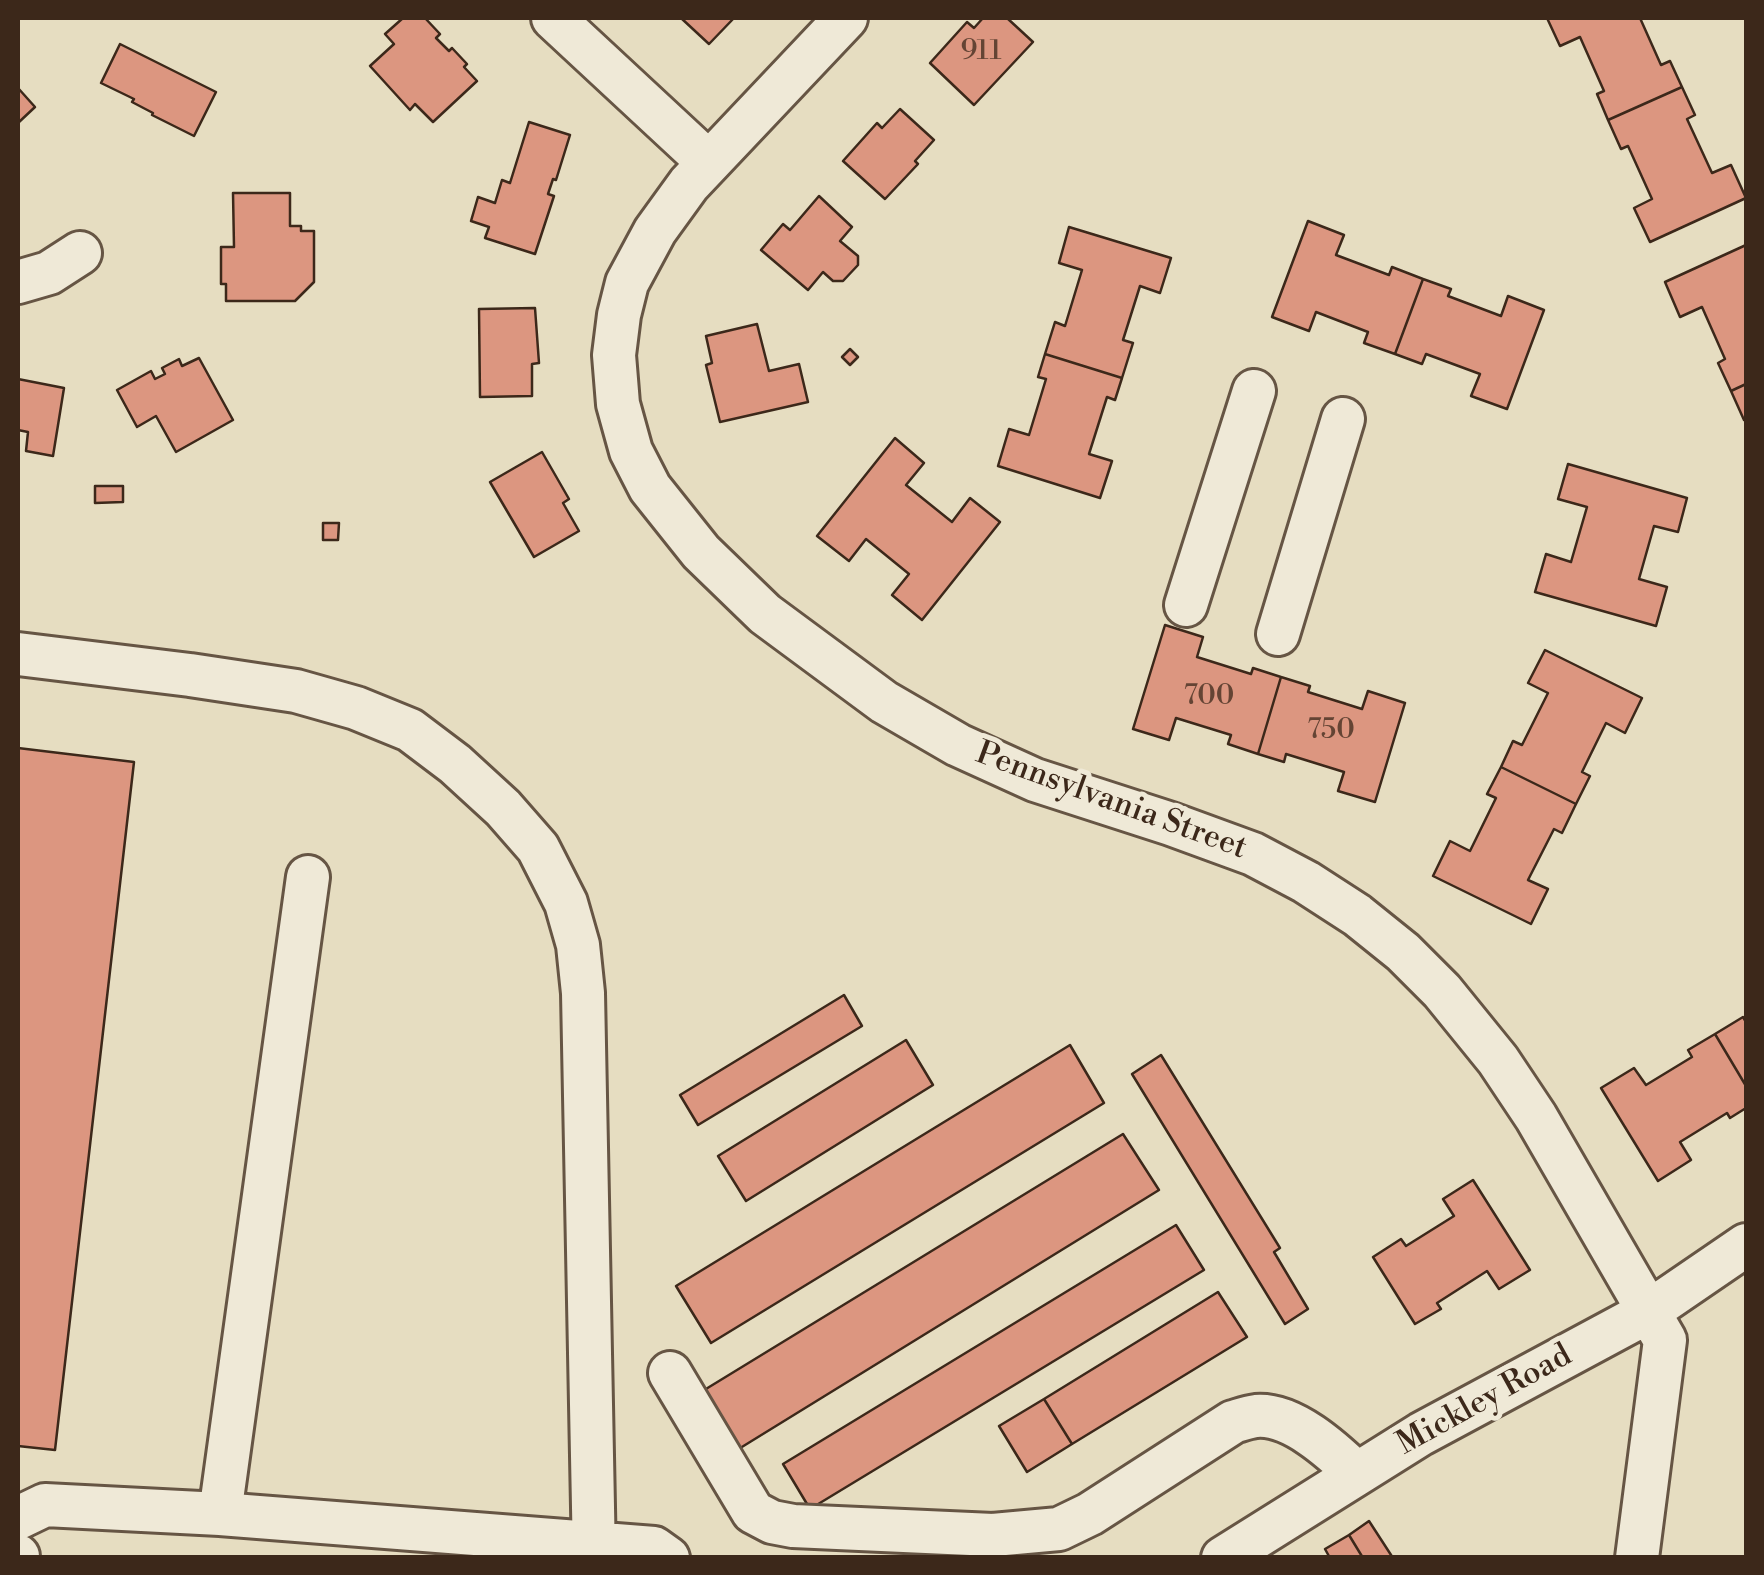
<!DOCTYPE html>
<style>
body{margin:0}
#map{position:relative;width:1764px;height:1575px;overflow:hidden;background:#e6ddc1;font-family:"Libre Bodoni",serif}
canvas{display:block}
.frame{position:absolute;inset:0;border:20px solid #3c281a;pointer-events:none}
</style>
<div id="map">
<canvas width="1764" height="1575"></canvas>
<div class="frame"></div>
</div>
<script>
const ctx = document.querySelector('canvas').getContext('2d');
ctx.lineJoin = 'round';
function fill(path, color) {
  ctx.fillStyle = color;
  ctx.fill(path, 'evenodd');
}
function stroke(path, color, width, dash) {
  ctx.strokeStyle = color;
  ctx.lineWidth = width;
  ctx.lineCap = dash ? 'butt' : 'round';
  ctx.setLineDash(dash || []);
  ctx.stroke(path);
}
function label(font, color, halo, rows, align = 'center') {
  ctx.font = font + ' "Libre Bodoni",serif';
  ctx.lineWidth = 10;
  ctx.setLineDash([]);
  ctx.textBaseline = 'middle';
  ctx.strokeStyle = halo;
  ctx.fillStyle = color;
  for (const [text, x, y, turn = 0] of rows) {
    ctx.save();
    ctx.translate(x, y);
    ctx.rotate((+turn || 0) * Math.PI / 180);
    ctx.textAlign = isNaN(turn) ? turn : align;
    if (halo) ctx.strokeText(text, 0, 0);
    ctx.fillText(text, 0, 0);
    ctx.restore();
  }
}
const building = new Path2D(`
 M403 18H425L440 34 436 38 449 51 452 48 467 64 464 67 477 81 433 122 415 104 410 110 370 66 394 44 385 34Z
 M681 18H734L709 44Z
 M983 18H1007L1033 42 974 105 930 63 967 22 974 28Z
 M1547 18H1640L1661 65 1670 61 1682 87 1608 120 1597 94 1604 91 1580 37 1560 46Z
 M120 44 216 92 194 136 152 115 153 113 132 102 134 99 101 83Z
 M1682 87 1695 115 1687 119 1712 173 1731 165 1746 198 1650 242 1634 208 1652 199 1628 146 1621 149 1608 120Z
 M18 88 35 107 18 123Z
 M900 109 934 140 915 161 918 164 885 199 843 161 877 123 882 128Z
 M529 122 570 135 556 180 553 179 548 194 554 196 535 254 485 238 489 227 471 221 478 197 495 203 502 180 510 183Z
 M233 193H290V226H301V231H314V282L295 301H226V284H221V247H234Z
 M819 196 852 227 840 241 858 256V265L843 281H833L823 272 808 290 761 250 783 224 790 230Z
 M1308 221 1344 235 1336 255 1389 275 1392 267 1423 279 1395 354 1364 343 1368 332 1316 312 1309 331 1272 317Z
 M1069 227 1171 258 1160 293 1140 286 1123 340 1133 343 1122 378 1045 354 1055 322 1065 326 1082 270 1059 263Z
 M1746 245V384L1731 391 1718 363 1725 359 1702 307 1680 317 1665 282Z
 M1423 279 1451 289 1448 296 1501 316 1508 296 1544 310 1507 409 1471 396 1480 374 1426 354 1422 364 1395 354Z
 M535 308 539 363 532 364V396L480 397 479 309Z
 M757 324 769 371 799 364 808 402 720 422 706 365 712 363 706 336Z
 M850 349 858 357 850 365 842 357Z
 M1045 354 1122 378 1115 400 1107 397 1089 454 1112 461 1100 498 998 466 1009 429 1029 435 1046 379 1038 377Z
 M199 358 233 420 176 452 156 416 137 427 117 390 151 371 155 379 165 374 162 368 179 359 182 366Z
 M18 379 64 388 53 456 26 451 28 432 18 430Z
 M1746 384V418L1744 420 1731 391Z
 M895 438 924 463 906 485 952 522 970 498 1000 522 922 620 892 595 909 574 866 539 849 561 817 536Z
 M542 452 569 499 563 503 579 531 534 557 490 482Z
 M1568 464 1687 498 1678 532 1654 526 1639 579 1667 587 1656 626 1535 592 1546 554 1571 562 1587 507 1558 499Z
 M95 486H123V502L95 503Z
 M323 523H339L338 540H323Z
 M1165 625 1203 637 1197 657 1251 674 1253 668 1281 677 1258 754 1228 744 1231 735 1176 718 1169 740 1133 729Z
 M1545 650 1642 698 1625 733 1606 723 1582 772 1590 776 1576 804 1501 767 1513 741 1522 745 1548 693 1528 683Z
 M1281 677 1310 686 1308 692 1362 709 1368 691 1405 703 1375 802 1338 791 1344 772 1286 754 1284 762 1258 754Z
 M18 748 134 762 55 1450 18 1446Z
 M1501 767 1576 804 1562 833 1554 829 1528 880 1548 889 1531 924 1433 876 1450 841 1470 851 1496 798 1487 794Z
 M844 995 862 1026 698 1125 680 1095Z
 M1743 1017 1746 1022V1086L1715 1034Z
 M1715 1034 1746 1086V1108L1730 1118 1727 1113 1680 1142 1691 1160 1658 1181 1601 1088 1634 1068 1646 1085 1692 1057 1688 1050Z
 M906 1040 933 1085 746 1201 718 1156Z
 M1070 1045 1104 1103 711 1343 676 1286Z
 M1161 1055 1280 1248 1274 1252 1308 1309 1285 1324 1132 1074Z
 M1123 1134 1159 1190 737 1450 701 1392Z
 M1473 1180 1530 1270 1499 1289 1487 1271 1437 1303 1441 1309 1415 1324 1373 1257 1401 1239 1406 1246 1454 1216 1443 1199Z
 M1176 1225 1204 1270 810 1509 783 1464Z
 M1218 1292 1247 1337 1072 1444 1044 1399Z
 M1044 1399 1072 1444 1027 1472 999 1426Z
 M1369 1521 1393 1558H1363L1349 1535Z
 M1349 1535 1363 1558H1330L1325 1549Z`);
fill(building, '#dc9680');
stroke(building, '#3c281a', 2.5);
const minor = new Path2D(`
 M553 18 708 162
 M846 18 689 184 655 231 627 283 619 315 614 355 618 404 631 451 650 488 701 552 765 614 884 702 958 745 1035 780 1171 824 1253 854 1306 882 1357 915 1403 952 1442 991 1498 1060 1536 1117 1665 1340 1637 1558
 M18 282 49 273 80 253
 M1186 605 1254 391
 M1278 634 1343 419
 M18 654 190 675 296 691 356 708 410 730 455 764 503 808 538 848 566 903 578 945 583 993 594 1558
 M670 1373 753 1512 772 1522 793 1526 993 1535 1059 1529 1090 1514 1233 1422C1240 1420 1248 1417 1256 1416 1292 1413 1333 1451 1357 1474
 M220 1514 308 877
 M18 1518 45 1505 220 1514 654 1548 668 1558
 M18 1556V1558
 M1223 1558 1421 1434 1648 1312 1746 1245`);
stroke(minor, '#654', 48);
stroke(minor, '#efe9d7', 42);
label('28px', '#644434', null, [
 ["911",981,52],
 ["700",1209,697],
 ["750",1331,731]
]);
label('32px', '#3c281a', '#efe9d7', [
 ["Pennsylvania Street",1111,802,20],
 ["Mickley Road",1485,1401,-29]
]);
</script>
